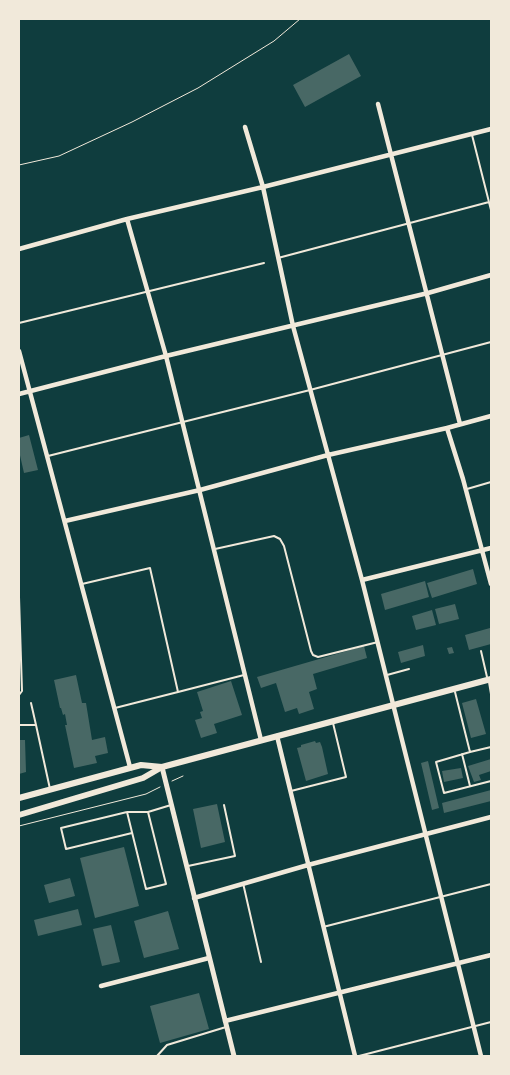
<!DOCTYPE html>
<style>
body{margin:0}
#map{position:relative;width:510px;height:1075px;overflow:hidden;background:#0f3d3e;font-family:"Fira Sans",sans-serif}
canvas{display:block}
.frame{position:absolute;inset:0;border:20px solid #f1e9da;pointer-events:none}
</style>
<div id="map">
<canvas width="510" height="1075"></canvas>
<div class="frame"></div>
</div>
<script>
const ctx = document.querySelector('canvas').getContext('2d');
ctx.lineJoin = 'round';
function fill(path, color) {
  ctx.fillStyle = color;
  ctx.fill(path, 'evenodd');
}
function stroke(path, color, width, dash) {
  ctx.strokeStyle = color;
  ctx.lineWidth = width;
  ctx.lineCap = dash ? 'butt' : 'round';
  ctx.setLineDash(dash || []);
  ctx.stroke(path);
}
fill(new Path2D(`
 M349 54 361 76 305 107 293 85Z
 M29 435 38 470 24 473 19 451V438Z
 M473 569 477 584 432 598 427 583Z
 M425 581 429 597 385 610 381 594Z
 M455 604 459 619 439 624 435 609Z
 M432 610 436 625 416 630 412 616Z
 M490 628 491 644 469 650 465 635Z
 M423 645 425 656 401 663 398 652Z
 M364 646 367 658 313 674 317 689 309 692 314 709 299 714 297 708 285 712 276 683 261 688 257 677Z
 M452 647 454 653 449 654 447 648Z
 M76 675 82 703H86L92 740 105 737 108 753 95 756 97 763 74 768 65 725H67L65 714 63 715 61 708H60L54 680Z
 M231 681 242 715 214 724 217 733 201 738 195 720 202 718 200 712 203 711 197 692Z
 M476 699 486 734 471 738 462 703Z
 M19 740H25L26 772 19 774Z
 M315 741 316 743 320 742 322 747 328 774 306 781 297 748 301 747V745Z
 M491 759V771L479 775 481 780 474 782 468 766Z
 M428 761 439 808 432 810 421 763Z
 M461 768 463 778 444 782 442 771Z
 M491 790V801L444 813 442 803Z
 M217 804 225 842 201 848 193 809Z
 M124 847 139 906 95 918 80 858Z
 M70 878 75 896 49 903 44 885Z
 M78 909 82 925 38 936 34 920Z
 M168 911 179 949 144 958 134 921Z
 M111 925 120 962 102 966 93 929Z
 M199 993 209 1029 160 1043 150 1006Z`), '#486865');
stroke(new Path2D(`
 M19 165 59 156 132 122 198 88 274 41 300 19
 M172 781 183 776
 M19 826 146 794 160 787`), '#f1e9da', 1);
stroke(new Path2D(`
 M472 135 491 210
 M278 258 489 202
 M19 323 264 263
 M48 456 310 390 491 342
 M467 489 491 482
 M215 549 274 536 280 539 284 546 311 651 313 655 318 657 378 642
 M82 584 150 568 178 692 244 675
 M19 597 22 691 19 695
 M481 651 487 677
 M387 675 409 669
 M489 682 491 694
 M455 692 470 752 436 762 444 793 491 781
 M31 703 36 725
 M115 708 178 692
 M19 725H36L50 789
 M470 752 491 747
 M462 754 470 786
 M291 791 346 777 333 723
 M127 812 61 828 66 849 132 833
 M148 812 166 884 146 889 127 812H148L171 805
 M188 866 235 856 224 805
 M243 883 261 962
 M323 927 491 884
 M157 1056 167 1045 226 1027
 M359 1056 491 1022`), '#f1e9da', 2);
stroke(new Path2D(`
 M378 104 460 424
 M245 127 263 187 293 326 362 580 481 1056
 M127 219 166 356 261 740
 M19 249 127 219 263 187 491 129
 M19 351 130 767
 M19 394 166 356 428 293 491 275
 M447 428 463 479 491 584
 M65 521 200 490 328 455 447 428 491 416
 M362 580 491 548
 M277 736 355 1056
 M194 898 308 865 491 817
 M101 986 209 958
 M225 1021 491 955`), '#f1e9da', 4.5);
stroke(new Path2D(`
 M162 767 234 1056`), '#f1e9da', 5);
stroke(new Path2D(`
 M19 798 141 765 162 767
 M19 815 143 778 162 767 491 679`), '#f1e9da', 6);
</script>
